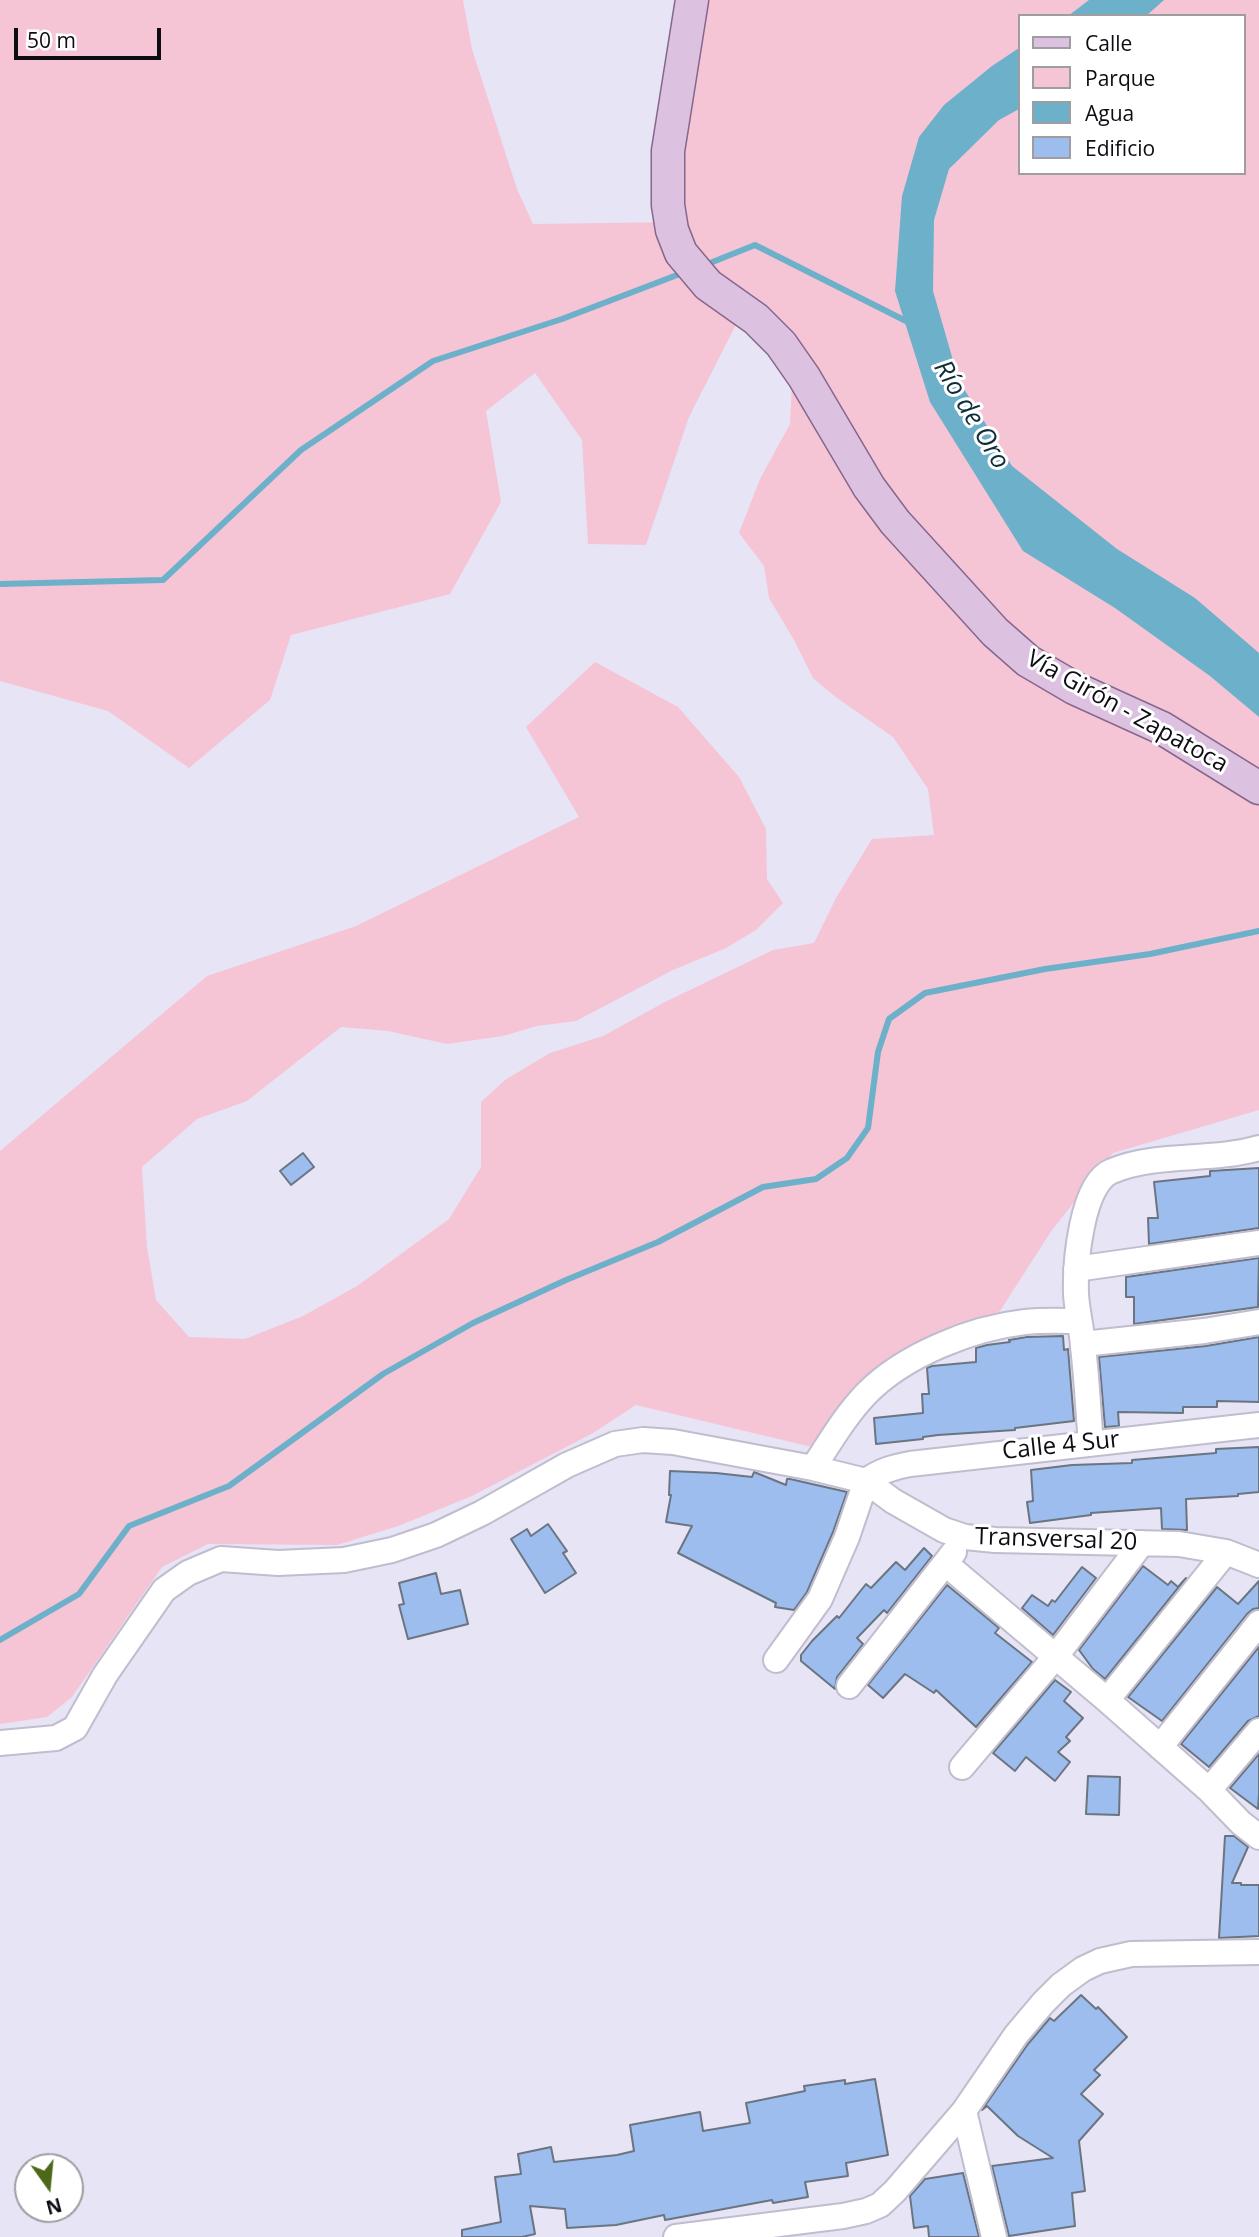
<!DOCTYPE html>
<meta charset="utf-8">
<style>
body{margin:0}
#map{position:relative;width:1259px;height:2237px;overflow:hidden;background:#e6e4f5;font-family:"Open Sans",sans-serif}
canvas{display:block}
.legend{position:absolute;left:1018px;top:14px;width:228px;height:161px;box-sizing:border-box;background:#fff;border:2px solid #9e9ea0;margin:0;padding:9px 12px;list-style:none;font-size:21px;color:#0d0c12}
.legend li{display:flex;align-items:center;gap:14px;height:35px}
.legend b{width:35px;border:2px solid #9e9ea0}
.north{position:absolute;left:14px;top:2153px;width:70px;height:70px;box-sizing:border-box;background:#fff;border:2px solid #9e9ea0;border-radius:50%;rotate:165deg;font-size:19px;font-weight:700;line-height:28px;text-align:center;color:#0d0c12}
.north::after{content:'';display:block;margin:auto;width:24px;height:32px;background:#4d6819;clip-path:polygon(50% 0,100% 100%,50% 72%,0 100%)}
.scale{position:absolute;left:14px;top:28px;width:147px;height:32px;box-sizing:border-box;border:4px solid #0d0c12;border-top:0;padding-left:9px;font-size:21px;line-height:24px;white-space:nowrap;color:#0d0c12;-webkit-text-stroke:5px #fff;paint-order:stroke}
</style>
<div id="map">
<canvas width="1259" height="2237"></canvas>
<ul class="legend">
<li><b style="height:9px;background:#ddc1e1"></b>Calle</li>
<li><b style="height:19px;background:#f5c5d6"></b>Parque</li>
<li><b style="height:19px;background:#6cb0ca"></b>Agua</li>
<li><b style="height:19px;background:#9cbdee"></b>Edificio</li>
</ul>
<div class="north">N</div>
<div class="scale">50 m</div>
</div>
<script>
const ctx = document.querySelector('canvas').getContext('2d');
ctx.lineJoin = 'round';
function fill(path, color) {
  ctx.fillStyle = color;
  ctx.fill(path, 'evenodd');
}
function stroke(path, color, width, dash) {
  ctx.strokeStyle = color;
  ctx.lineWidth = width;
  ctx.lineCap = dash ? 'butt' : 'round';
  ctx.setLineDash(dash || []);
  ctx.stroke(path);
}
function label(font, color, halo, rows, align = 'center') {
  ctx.font = font + ' "Open Sans",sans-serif';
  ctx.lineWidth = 6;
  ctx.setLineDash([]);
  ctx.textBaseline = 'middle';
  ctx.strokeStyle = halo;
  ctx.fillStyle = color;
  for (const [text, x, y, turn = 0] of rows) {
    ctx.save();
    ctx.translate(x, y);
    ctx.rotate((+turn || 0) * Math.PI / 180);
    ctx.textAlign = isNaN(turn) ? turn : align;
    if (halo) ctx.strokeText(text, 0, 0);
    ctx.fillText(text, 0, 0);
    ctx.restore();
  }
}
fill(new Path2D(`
 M0 0H463L472 49 517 189 533 224 677 222 674 192 704 0H1259V1110L1113 1153 1052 1230 1000 1311 874 1378 816 1448 636 1405 593 1433 472 1496 398 1526 337 1545 208 1544 162 1567 72 1697 47 1717 0 1724V1151L207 976 356 926 579 817 526 727 595 662 678 707 739 777 766 829 767 879 783 903 756 930 726 948 673 970 576 1021 537 1026 503 1036 447 1044 388 1031 341 1027 247 1101 197 1119 142 1167 147 1247 156 1300 189 1337 245 1339 303 1316 357 1286 449 1219 481 1167V1102L505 1080 550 1053 603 1036 665 1002 773 950 814 943 836 898 872 839 934 835 928 789 893 737 837 698 813 678 794 640 769 598 764 566 739 533 760 479 790 424 794 341 747 303 689 417 646 545 588 544 582 440 535 373 486 411 501 502 450 594 291 635 270 700 189 768 108 711 0 681ZM1019 16H1243V173H1019Z`), '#f5c5d6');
fill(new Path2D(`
 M1089 0H1164L1146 16H1068Z
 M1019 48V109L999 120 949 169 934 220 933 291 959 381 1012 466 1117 549 1195 598 1259 653V717L1210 676 1115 608 1023 551 930 402 895 291 902 196 919 137 944 105 992 66Z`), '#6cb0ca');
stroke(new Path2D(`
 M705 265 755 245 910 323
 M0 584 163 580 301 450 433 361 562 319 685 272
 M0 1640 79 1594 129 1526 229 1486 383 1374 473 1323 566 1280 658 1242 763 1187 816 1179 847 1158 868 1128 878 1052 889 1019 925 993 1045 969 1150 954 1259 931`), '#6cb0ca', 6);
const building = new Path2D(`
 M303 1153 314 1167 291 1185 280 1171Z
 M1259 1168V1228L1149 1244 1148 1218H1158L1154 1182 1210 1176V1171Z
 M1259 1258 1258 1307 1134 1324V1297H1126V1277Z
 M1063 1336 1064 1350 1068 1349 1074 1421 1015 1428V1430L938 1435 923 1437V1439L876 1444 874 1418 923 1413 922 1394H929L927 1368 932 1366 976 1362V1348L987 1345 1010 1342 1009 1340 1027 1337Z
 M1259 1337V1402L1217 1401V1407H1183V1413L1118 1412 1119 1426 1105 1427 1099 1357 1206 1346Z
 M1259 1447V1492L1238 1494V1496L1186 1499 1187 1530 1162 1529 1161 1508 1091 1513V1515L1030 1523 1027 1502 1033 1501 1031 1470 1072 1465 1132 1463V1460L1216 1453V1449Z
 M670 1471 716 1473 752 1477 754 1472 786 1485 787 1479H790L847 1492 833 1532 807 1592 794 1610 775 1607 776 1603 678 1553 692 1526 666 1522 671 1495H669Z
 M548 1524 567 1551 563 1553 576 1573 545 1593 511 1539 527 1529 531 1536Z
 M924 1548 932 1556 887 1613 884 1610 857 1638 863 1644 837 1677 835 1689 801 1661V1655L812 1641 837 1616 839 1618 866 1584 871 1588 896 1562 905 1570Z
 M1143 1566 1168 1585 1171 1581 1178 1587 1186 1578 1105 1679 1093 1669 1079 1650Z
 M1082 1567 1096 1578 1053 1635 1022 1608 1032 1595 1048 1606 1052 1600 1055 1602Z
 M436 1573 441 1594 460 1590 468 1624 408 1639 399 1605 404 1604 399 1583Z
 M1259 1581V1608L1253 1609 1247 1614 1162 1721 1128 1697 1217 1587 1238 1604Z
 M947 1585 999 1628 995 1633 1032 1662 976 1727 936 1690 934 1693 905 1674 883 1698 868 1685Z
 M1259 1647V1716L1248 1721 1209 1767 1181 1744Z
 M1055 1680 1071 1692 1064 1701 1083 1718 1066 1737 1070 1741 1058 1752 1070 1762 1055 1781 1026 1757 1015 1771 993 1753Z
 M1259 1754V1794L1258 1809 1230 1788Z
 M1088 1776 1120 1777 1119 1815 1086 1814Z
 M1225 1836H1234L1248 1847 1232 1883H1241V1885H1259V1936L1219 1938Z
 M1081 1995 1096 2009 1098 2007 1127 2037 1094 2070 1100 2075 1081 2094 1103 2114 1079 2141 1085 2191 1072 2193 1075 2226 1009 2236 992 2166 1053 2158 1018 2136 987 2106 982 2110 1028 2044 1050 2018 1054 2021Z
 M875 2079 888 2155 846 2163 848 2176 805 2182 808 2197 773 2203 772 2200 665 2220 664 2215 616 2225 567 2228 565 2209 530 2206 535 2234 522 2237H462V2230L501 2222 495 2177 521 2174 518 2154 551 2147 554 2162 617 2155 634 2151 630 2125 700 2112 703 2131 750 2123 746 2103 805 2091 804 2086 845 2080V2084Z
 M963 2173 979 2237H929L928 2226 914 2228 910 2196 925 2179Z`);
fill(building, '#9cbdee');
stroke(building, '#6b7481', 2);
const minor = new Path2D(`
 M1076 1269 1259 1243
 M1083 1344 1204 1331 1259 1322
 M1091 1443C1088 1411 1087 1379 1083 1347 1082 1329 1077 1312 1076 1294 1075 1265 1081 1183 1112 1171 1157 1152 1212 1162 1259 1148
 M813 1468C830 1442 845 1416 866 1394 904 1355 972 1328 1025 1322 1043 1320 1062 1321 1079 1321
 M866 1481C880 1471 893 1467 910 1464L1259 1425
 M946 1564 1107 1700 1209 1790 1241 1823 1259 1837
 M776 1660 820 1599 847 1537 866 1481
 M849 1686 954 1552
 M1107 1700 1226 1552
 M0 1743 56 1738 75 1728 105 1675 164 1590 188 1573 221 1559 278 1563 344 1560 392 1550 436 1535 482 1513 567 1465 615 1444 643 1440 673 1442 813 1468 866 1481 893 1501 944 1530 965 1537 995 1540 1179 1544 1226 1552 1259 1565
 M1160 1747 1259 1623
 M962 1767 1056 1656 1142 1543
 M1209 1790 1259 1731
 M964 2111 994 2237
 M676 2237 843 2216 866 2211 880 2205 895 2191 964 2111 1016 2035 1043 2003 1061 1985 1083 1969 1100 1961 1131 1954 1259 1952`);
const major = new Path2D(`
 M692 0 668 151V205L672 230 681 253 708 285 756 319 781 344 804 377 869 487 895 522 995 632 1028 661 1074 688 1162 728 1259 788`);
stroke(minor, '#bfbdce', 28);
stroke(major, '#86678c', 35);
stroke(minor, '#fff', 24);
stroke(major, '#ddc1e1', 32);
label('24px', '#0d0c12', '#fff', [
 ["Vía Girón - Zapatoca",1127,712,29],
 ["Calle 4 Sur",1061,1446,-6],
 ["Transversal 20",1056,1540,2]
]);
label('italic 26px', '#0d2e3a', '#fff', [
 ["Río de Oro",971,415,59]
]);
</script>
